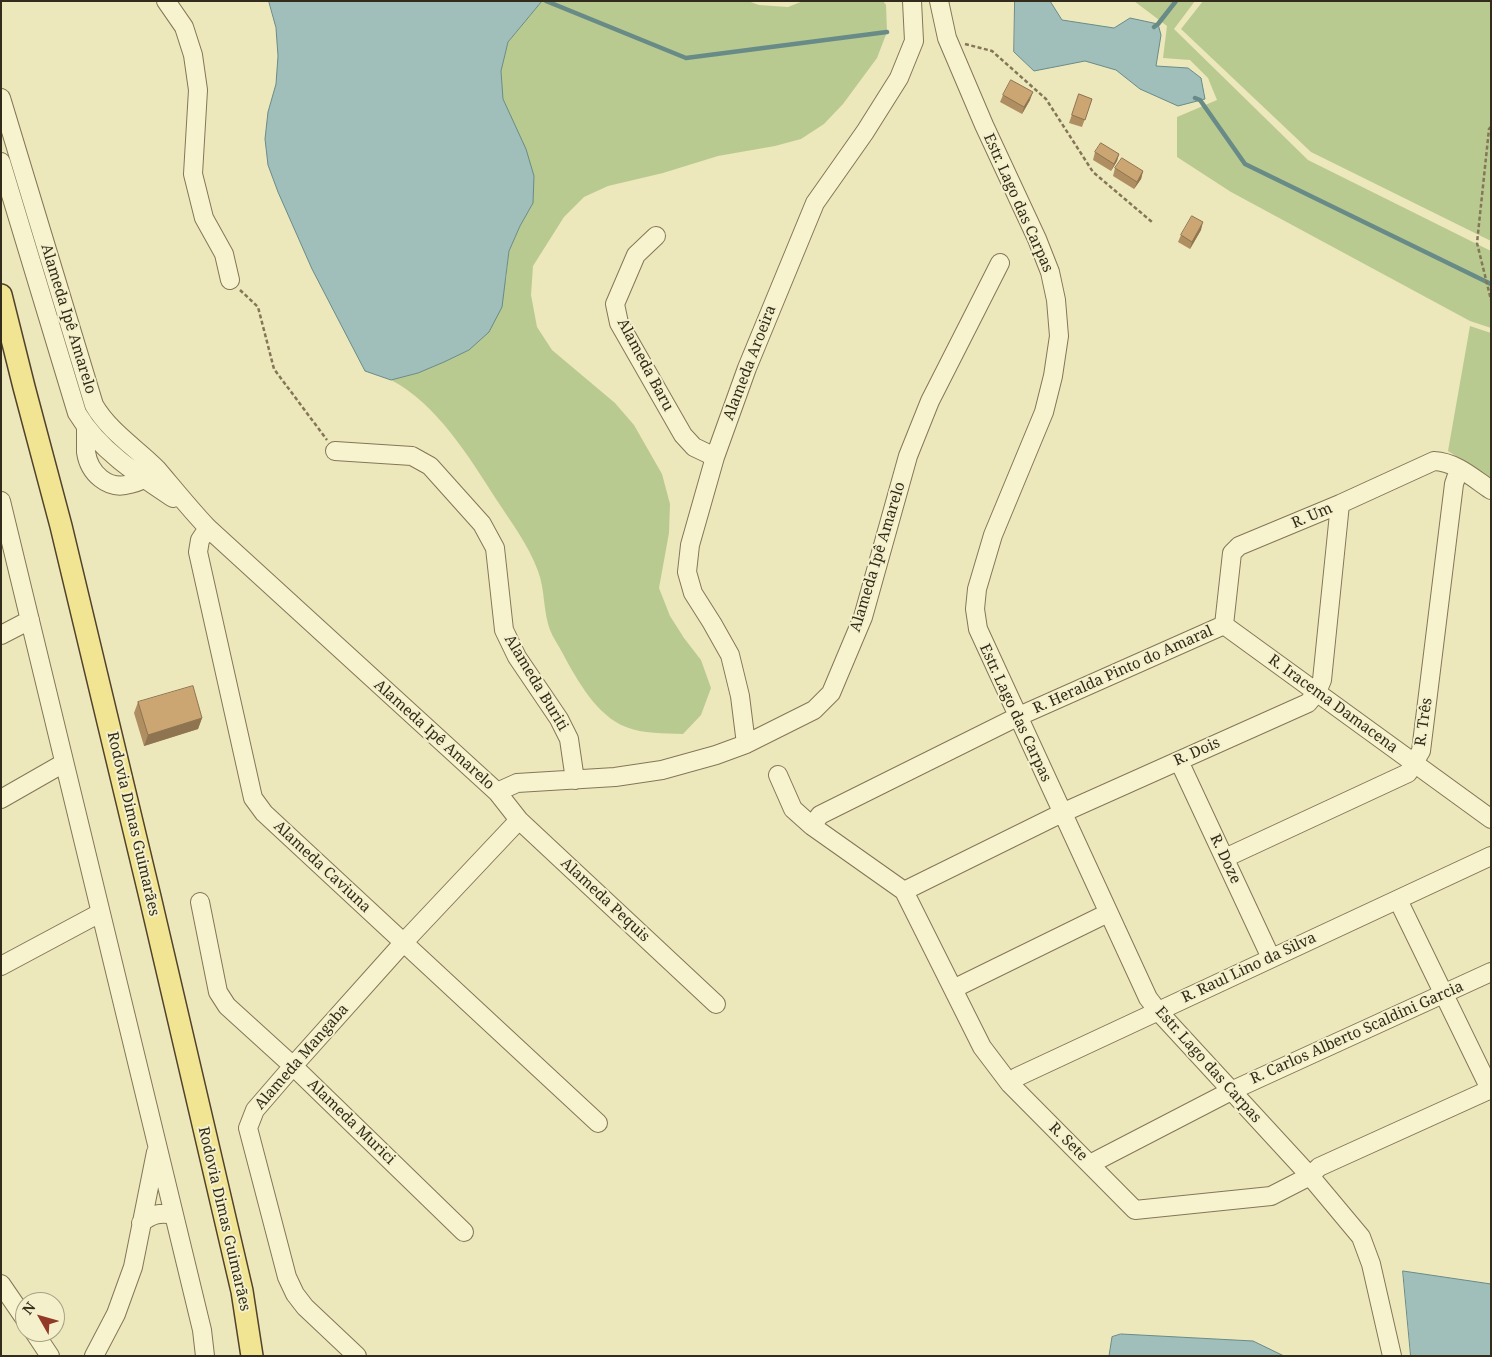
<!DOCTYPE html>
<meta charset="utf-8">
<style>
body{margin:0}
#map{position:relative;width:1492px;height:1357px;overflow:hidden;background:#ede7bc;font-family:"Noto Serif",serif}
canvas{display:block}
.frame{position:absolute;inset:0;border:2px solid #332b1b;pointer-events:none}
.north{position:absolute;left:15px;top:1292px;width:50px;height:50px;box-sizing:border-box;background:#f4f0cb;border:1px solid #a7a185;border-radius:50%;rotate:308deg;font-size:14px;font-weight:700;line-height:20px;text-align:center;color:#332b1b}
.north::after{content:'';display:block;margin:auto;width:18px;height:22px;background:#923927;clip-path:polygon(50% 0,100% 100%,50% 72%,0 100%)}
</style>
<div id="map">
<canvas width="1492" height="1357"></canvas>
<div class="frame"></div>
<div class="north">N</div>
</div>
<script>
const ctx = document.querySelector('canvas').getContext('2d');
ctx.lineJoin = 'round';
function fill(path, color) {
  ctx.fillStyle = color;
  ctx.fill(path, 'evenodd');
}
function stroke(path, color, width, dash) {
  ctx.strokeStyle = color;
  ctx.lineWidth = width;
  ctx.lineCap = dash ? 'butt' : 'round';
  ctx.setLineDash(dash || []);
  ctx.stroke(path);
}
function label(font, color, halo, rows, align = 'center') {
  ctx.font = font + ' "Noto Serif",serif';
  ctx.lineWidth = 4;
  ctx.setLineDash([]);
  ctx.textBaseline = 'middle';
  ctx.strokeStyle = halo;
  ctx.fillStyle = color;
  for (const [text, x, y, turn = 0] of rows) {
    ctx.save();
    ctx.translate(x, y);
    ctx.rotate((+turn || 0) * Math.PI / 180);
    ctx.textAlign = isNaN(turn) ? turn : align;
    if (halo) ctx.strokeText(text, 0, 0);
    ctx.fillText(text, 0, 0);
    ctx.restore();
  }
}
fill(new Path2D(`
 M542 1H748L759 5 788 7 803 1H883L886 5 887 32 877 58 843 104 824 124 801 139 775 146 718 156 663 173 608 186 584 197 564 217 533 266 531 295 537 327 552 350 615 403 634 425 662 474 670 504 669 533 659 588 670 616 684 638 701 660 711 688 701 715 683 734C664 733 643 734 626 727 597 716 577 680 563 654 559 646 553 638 550 630 543 611 545 589 538 571 528 544 511 522 496 499 469 457 437 404 391 380L418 373 469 350 506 280 509 251 520 226 533 203 514 124 503 99 501 71 508 42Z
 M1134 1H1195L1174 29 1308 160 1491 251V328L1470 321 1231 192 1177 157V117L1217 100 1208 78 1190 60 1163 58 1167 26Z
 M1203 1H1491V241L1311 152 1181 29Z
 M1470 326 1491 333V479L1448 451Z`), '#b9ca91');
const water = new Path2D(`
 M269 1H542L508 42 501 71 503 99 526 149 534 176 533 203 520 226 509 251 502 307 489 332 469 350 444 362 418 373 391 380 365 371 312 269 278 192 268 165 265 139 268 112 276 84 278 56 276 28Z
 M1015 1H1050L1062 20 1114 28 1130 18 1158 24 1161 35 1156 66 1188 68 1201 78 1205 99 1178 106 1140 89 1116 70 1085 61 1034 71 1014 52Z
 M1403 1271 1491 1284V1356H1411Z
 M1121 1334 1253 1341 1284 1356H1109L1112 1337Z`);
fill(water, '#a0beba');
stroke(water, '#688b88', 1);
stroke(new Path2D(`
 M546 1 686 58 887 32
 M1154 27 1158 24 1176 1
 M1195 98 1200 100 1245 164 1491 284`), '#688b88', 4.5);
const minor = new Path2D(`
 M166 1 184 27 193 55 198 90 193 174 204 218 224 254 230 280
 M939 1 947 38 984 125 1037 239 1050 272 1056 300 1059 336 1053 376 1044 412 993 535 977 589 975 609 978 629 1148 998 1158 1011 1310 1176 1361 1237 1371 1264 1392 1356
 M1 98 94 405C109 431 136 448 157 469 174 489 190 509 208 528L497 792 519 820 716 1004
 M1 162 77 413C99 450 138 475 173 498
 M656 236 636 255 615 304 619 323 683 435 694 447 715 457
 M86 428C86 436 86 444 86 452 89 473 108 491 130 484 138 482 144 480 151 475
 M335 451 412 456 430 466 482 524 495 548 504 630 517 657 559 719 569 739 575 780
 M1 501 202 1330 205 1356
 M208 528 200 540 198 552 253 798 264 813 598 1123
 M1224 625 1232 553 1239 546 1340 504 1434 461C1456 462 1473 478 1491 490
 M1224 625 1491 819
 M1 635 30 620
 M746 744 740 696 730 655 712 623 693 593 687 572 690 545 715 457 747 368 815 203 865 132 899 78 914 41 912 1
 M1179 761 1271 958
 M778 775 793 809 812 826 904 891 982 1047 1010 1084 1135 1210 1271 1196 1310 1176 1319 1167 1491 1089
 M497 792 517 783 615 777 662 770 716 755 746 744 814 710 831 693 863 617 908 456 930 401 1000 263
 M1 799 64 763
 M812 826 820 815 1017 717 1224 625
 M1225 858 1408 773 1421 751 1454 484 1459 469
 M904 891 1062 813 1308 703 1317 692 1322 680 1340 504
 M1398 900 1490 1089
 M200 902 218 992 227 1006 293 1066 464 1232
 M1 966 100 913
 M953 989 1108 913
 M1010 1084 1017 1077 1491 856
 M1090 1164 1231 1091 1491 972
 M141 1223C152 1214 160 1212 174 1215
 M1 1284 25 1319
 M34 1332 50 1356
 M94 1356 116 1314 133 1267 156 1152
 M357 1356 305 1307 295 1294 287 1277 248 1128 255 1110 293 1066 404 942 519 820`);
const major = new Path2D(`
 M1 295 24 387 61 526 150 897 242 1291 252 1356`);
stroke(minor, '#847656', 20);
stroke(major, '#51432b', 24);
stroke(new Path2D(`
 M965 44 992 51 1046 99 1093 172 1152 222
 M1491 127 1489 129 1477 243 1491 300
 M240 290 258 307 274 369 327 440`), '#847656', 2.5, [4, 2.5]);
stroke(minor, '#f8f3cf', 18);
stroke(major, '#f1e492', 21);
fill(new Path2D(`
 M1079 94 1092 99 1082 127 1069 123Z
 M1003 95 1030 100 1022 114 1000 102Z
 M1095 152 1119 154 1117 161 1111 171 1093 160Z
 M1115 168 1143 171 1141 179 1134 189 1113 176Z
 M1201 230 1190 249 1178 242 1181 235Z
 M138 702 202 718 198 729 144 746 134 713Z`), '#af8f62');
fill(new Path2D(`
 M1033 92 1030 100 1022 114 1024 107Z
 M1119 154 1117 161 1111 171 1114 164Z
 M1143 171 1141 179 1134 189 1137 182Z
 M1203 222 1201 230 1190 249 1192 242Z
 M202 718 198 729 144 746 148 735Z`), '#8e7450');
const building = new Path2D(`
 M1011 80 1033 92 1024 107 1003 95Z
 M1079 94 1092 99 1085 120 1072 115Z
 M1101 143 1119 154 1114 164 1095 152Z
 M1122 158 1143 171 1137 182 1115 168Z
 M1192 216 1203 222 1192 242 1181 235Z
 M193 686 202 718 148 735 138 702Z`);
fill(building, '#cba672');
stroke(building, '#8e7450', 1);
label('15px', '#332b1b', '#f4f0cb', [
 ["Estr. Lago das Carpas",1018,203,66],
 ["Alameda Ipê Amarelo",68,319,73],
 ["Alameda Aroeira",750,363,-69],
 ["Alameda Baru",645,365,62],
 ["R. Um",1312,516,-23],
 ["Alameda Ipê Amarelo",878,557,-73],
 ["R. Heralda Pinto do Amaral",1123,670,-24],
 ["Alameda Buriti",536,683,59],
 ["R. Iracema Damacena",1333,704,36],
 ["Estr. Lago das Carpas",1015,713,65],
 ["R. Três",1424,722,-82],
 ["Alameda Ipê Amarelo",434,735,42],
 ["R. Dois",1197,752,-24],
 ["Rodovia Dimas Guimarães",133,824,77],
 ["R. Doze",1225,859,65],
 ["Alameda Caviuna",322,867,43],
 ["Alameda Pequis",605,900,43],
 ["R. Raul Lino da Silva",1249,968,-25],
 ["R. Carlos Alberto Scaldini Garcia",1357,1033,-24],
 ["Alameda Mangaba",302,1057,-49],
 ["Estr. Lago das Carpas",1208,1065,48],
 ["Alameda Murici",351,1122,44],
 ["R. Sete",1068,1142,45],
 ["Rodovia Dimas Guimarães",224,1219,77]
]);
</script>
